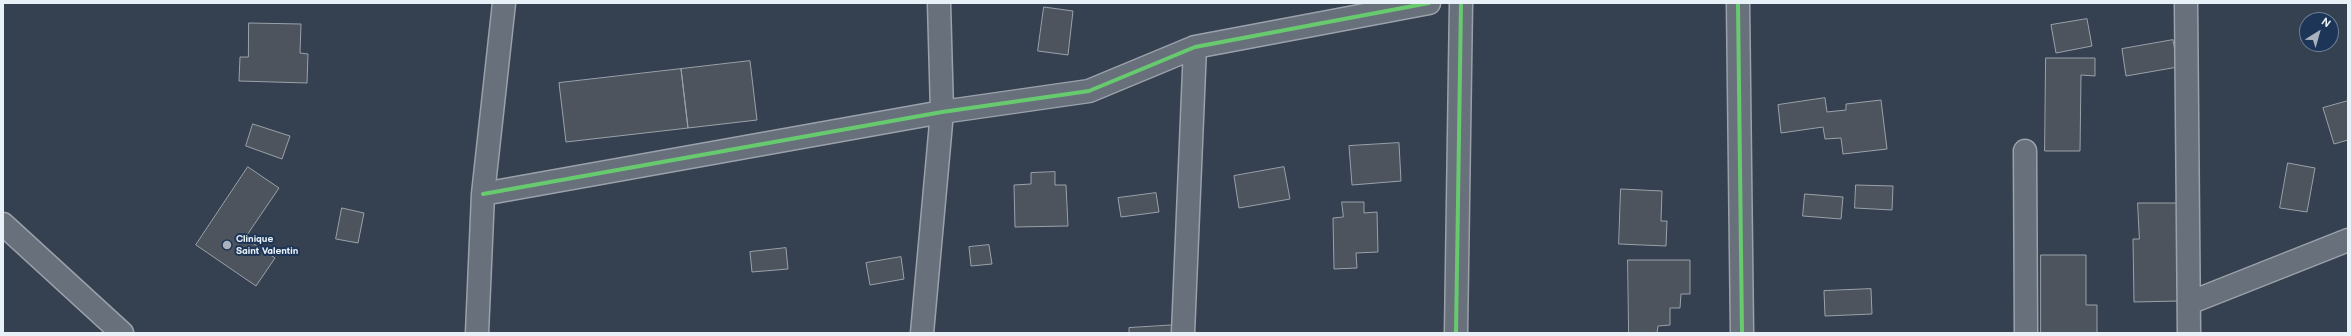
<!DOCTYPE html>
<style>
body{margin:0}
#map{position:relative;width:2351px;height:336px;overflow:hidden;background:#354050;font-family:"Balsamiq Sans",sans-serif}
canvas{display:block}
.frame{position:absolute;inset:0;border:4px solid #e8f1f8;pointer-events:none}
.north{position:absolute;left:2299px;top:12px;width:40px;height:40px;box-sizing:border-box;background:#1d3557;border:1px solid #6e8097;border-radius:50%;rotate:37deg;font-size:11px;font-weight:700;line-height:16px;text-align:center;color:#e8f1f8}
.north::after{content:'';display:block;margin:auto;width:14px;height:18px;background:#a9b3bd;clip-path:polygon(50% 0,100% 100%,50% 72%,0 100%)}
</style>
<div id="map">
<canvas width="2351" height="336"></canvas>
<div class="frame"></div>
<div class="north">N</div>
</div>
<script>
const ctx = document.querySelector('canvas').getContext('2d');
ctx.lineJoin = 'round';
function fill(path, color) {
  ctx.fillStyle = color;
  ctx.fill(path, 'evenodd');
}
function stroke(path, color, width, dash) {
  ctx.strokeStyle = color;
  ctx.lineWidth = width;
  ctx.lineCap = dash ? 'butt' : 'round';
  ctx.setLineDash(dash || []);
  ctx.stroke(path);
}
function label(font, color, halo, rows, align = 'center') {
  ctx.font = font + ' "Balsamiq Sans",sans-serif';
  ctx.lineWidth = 4;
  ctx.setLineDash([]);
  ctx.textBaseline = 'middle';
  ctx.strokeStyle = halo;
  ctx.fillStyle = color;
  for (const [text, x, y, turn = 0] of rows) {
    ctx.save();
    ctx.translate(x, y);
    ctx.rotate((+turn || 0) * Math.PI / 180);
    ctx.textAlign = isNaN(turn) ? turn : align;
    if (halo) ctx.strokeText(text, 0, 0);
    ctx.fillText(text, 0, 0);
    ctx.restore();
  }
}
const building = new Path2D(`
 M1044 7 1073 11 1068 55 1038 51Z
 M2087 19 2092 46 2056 53 2051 25Z
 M249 23 301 24 300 53 308 54 307 83 239 81 240 57H248Z
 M2173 40 2178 67 2126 76 2122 49Z
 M2046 58H2095V76L2081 75 2080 151H2045Z
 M750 61 757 120 688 128 681 69Z
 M681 69 688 128 566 142 559 83Z
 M1825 98 1827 112 1846 110V104L1881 100 1887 149 1843 154 1841 138 1825 139 1823 127 1781 133 1778 105Z
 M2348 101V140L2334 144 2323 108Z
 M253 124 290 136 282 159 246 146Z
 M1399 143 1401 181 1352 185 1349 146Z
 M2288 163 2315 168 2307 212 2280 208Z
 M248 167 279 188 245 238 275 258 256 286 196 245Z
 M1284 167 1290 199 1239 208 1234 176Z
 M1055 172V185H1066L1068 226 1015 227 1014 185 1031 184V173Z
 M1856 185 1893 186 1892 210 1855 208Z
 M1621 189 1662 191 1661 221H1667L1666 246 1619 244Z
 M1156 193 1159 212 1121 217 1118 198Z
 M1805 194 1843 197 1841 219 1803 216Z
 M1342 202H1364V213L1377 212 1378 252 1356 253 1357 268 1334 269 1333 218 1343 217Z
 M2138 203H2178L2179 301 2134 302 2133 239H2139Z
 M342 208 364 213 358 243 336 239Z
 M989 245 992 264 971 266 969 247Z
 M786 248 788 269 752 272 750 252Z
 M2041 255H2086V305H2097V333H2041Z
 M901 257 904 279 870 285 866 263Z
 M1628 260H1690V294H1681L1680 308H1670V325L1658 326 1657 333H1629Z
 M1871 289 1872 314 1825 316 1824 291Z
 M1177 325 1178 333H1129V328Z`);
fill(building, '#4e545d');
stroke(building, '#9aa1aa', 1);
const minor = new Path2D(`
 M1738 3 1742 333
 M2186 3 2189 333
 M2025 151 2026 333
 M483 194 942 112 1089 91 1195 47 1429 3
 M3 224 122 333
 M2189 303 2348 240
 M477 333 483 194 504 3
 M922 333 942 112 939 3
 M1183 333 1195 47
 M1456 333 1461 3`);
stroke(minor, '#9aa1aa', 25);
stroke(minor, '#68707b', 22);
stroke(new Path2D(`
 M1738 3 1742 333
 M483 194 942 112 1089 91 1195 47 1429 3
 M1456 333 1461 3`), '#67ca6e', 4);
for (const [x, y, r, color] of [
 [227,245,5,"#a9b3bd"]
]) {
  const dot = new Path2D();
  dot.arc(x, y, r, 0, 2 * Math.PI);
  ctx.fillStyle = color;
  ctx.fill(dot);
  stroke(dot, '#1d3557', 1.5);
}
label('bold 10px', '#e8f1f8', '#1d3557', [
 ["Clinique",236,239],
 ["Saint Valentin",236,251]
], 'left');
</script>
